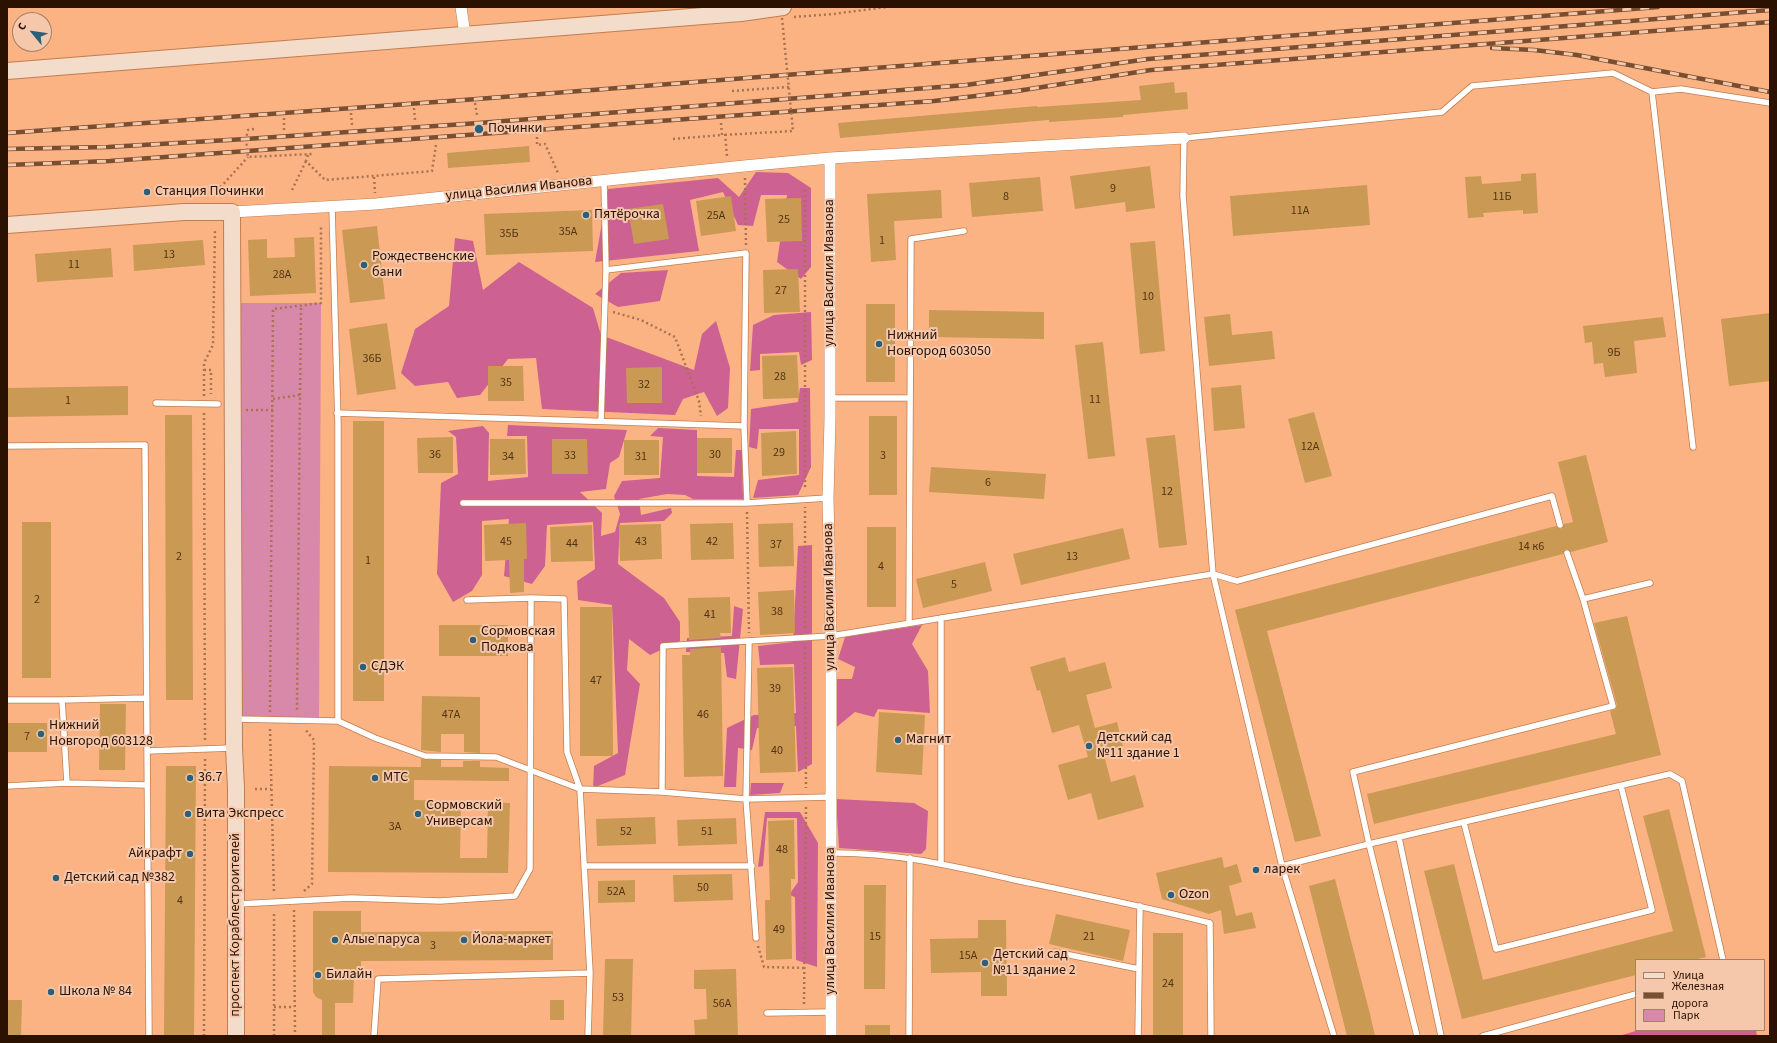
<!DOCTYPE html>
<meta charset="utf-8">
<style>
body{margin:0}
#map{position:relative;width:1777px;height:1043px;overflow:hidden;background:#fcb384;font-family:"Source Sans 3",sans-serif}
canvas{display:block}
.frame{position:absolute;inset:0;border:8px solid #2b1100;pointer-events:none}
.legend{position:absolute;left:1635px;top:959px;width:130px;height:72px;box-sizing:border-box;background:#f5c8ac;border:1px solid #a47f67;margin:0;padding:5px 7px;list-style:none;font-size:12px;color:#2b1100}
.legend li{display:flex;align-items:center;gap:8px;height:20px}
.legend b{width:20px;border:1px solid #a47f67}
.north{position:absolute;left:12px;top:12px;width:40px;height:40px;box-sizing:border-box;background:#f5c8ac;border:1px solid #a47f67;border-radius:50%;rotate:299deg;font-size:11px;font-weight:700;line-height:16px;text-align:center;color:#2b1100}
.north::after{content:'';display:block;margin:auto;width:14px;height:18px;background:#2a607b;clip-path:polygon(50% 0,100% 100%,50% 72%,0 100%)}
</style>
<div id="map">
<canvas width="1777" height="1043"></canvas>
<div class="frame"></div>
<ul class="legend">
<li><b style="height:5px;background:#f4dccb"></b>Улица</li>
<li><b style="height:5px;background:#794e31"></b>Железная дорога</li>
<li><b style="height:11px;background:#d888a9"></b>Парк</li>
</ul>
<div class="north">С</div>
</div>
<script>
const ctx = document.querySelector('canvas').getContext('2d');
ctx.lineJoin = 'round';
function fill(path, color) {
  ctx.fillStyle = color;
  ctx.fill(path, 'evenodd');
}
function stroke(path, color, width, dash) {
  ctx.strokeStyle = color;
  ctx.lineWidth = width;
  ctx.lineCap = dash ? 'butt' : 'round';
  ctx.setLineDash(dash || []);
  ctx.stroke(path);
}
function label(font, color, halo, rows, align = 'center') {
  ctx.font = font + ' "Source Sans 3",sans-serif';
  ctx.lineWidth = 4;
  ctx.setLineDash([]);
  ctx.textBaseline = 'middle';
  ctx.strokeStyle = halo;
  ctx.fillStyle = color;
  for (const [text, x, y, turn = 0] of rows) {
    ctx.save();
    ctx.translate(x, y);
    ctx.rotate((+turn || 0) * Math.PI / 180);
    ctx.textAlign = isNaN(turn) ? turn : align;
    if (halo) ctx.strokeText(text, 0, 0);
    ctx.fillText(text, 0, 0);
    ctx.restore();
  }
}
fill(new Path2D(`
 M233 303H321L319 720 235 719Z`), '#d888a9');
fill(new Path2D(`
 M756 172 788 173 811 188V267L801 279 777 262 787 195H761L753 226 738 225 723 192 690 200 699 251 595 262 608 189 718 178 739 197Z
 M455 238 473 241 483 290 519 262 593 308 601 335 694 370 702 334 716 321 730 368 728 408 717 416 704 392 683 399 675 415 542 409 536 358 508 359 480 395 457 398 448 382 415 386 401 373 415 329 449 306Z
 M668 270 660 301 618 307 595 294 621 273Z
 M811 312 812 360 801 365 799 352 760 354V370L750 371 753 325 774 315Z
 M800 388H810L811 467 798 495 753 498 758 480 799 475V429H759L757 449 749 447 751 409 798 402Z
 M508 425 627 430 619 457 610 463 606 489 580 492 602 513 601 536 615 532 620 514 614 496 622 481 660 478 663 437 650 436 658 428 697 430V476L734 477 736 450H742L743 499H693L685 495 667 494 639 499 641 515 671 508 672 513 664 521 620 523 618 564 664 598 680 622V641L650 655 629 639 627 670 640 684 625 775 593 788 594 766 618 753 612 605 578 600 577 581 595 569 593 522 547 525 545 566 532 584 504 576 509 519 482 521V575L472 591 453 602 437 574 441 483 458 474 456 437 448 431 483 426 489 433 488 481 528 477 527 436H507Z
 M812 545V764L798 772 796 726 757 728 752 750 738 748 736 787H724L727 728 754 715 796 713 794 664 760 665 758 646 793 642 798 546Z
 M734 606 743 609 736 679 727 677 724 653 686 652 687 638 732 636Z
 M922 625 912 644 928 671 930 713 878 709 874 717 855 712 833 730 836 679H852L855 667 838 659 845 637Z
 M751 783H784L780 793 750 795Z
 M836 799 914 803 928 811 926 849 921 854 839 848Z
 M765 812H800L818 843 817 967 796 960 795 897 789 895 798 882 797 818H767L763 866 758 867Z
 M1639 1030H1756L1757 1036H1619Z`), '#cd6191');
fill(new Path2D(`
 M1174 82 1175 93 1187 92 1188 109 1123 115V117L1049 122V120L840 138 838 123 1037 106V107L1141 100 1139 86Z
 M529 146 530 162 448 168 447 153Z
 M1150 166 1155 208 1126 212 1125 202 1075 209 1070 176Z
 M1536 173 1538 213 1523 214V210L1483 213 1484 217 1468 218 1465 177 1481 176 1482 184 1521 181V174Z
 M1040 177 1043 211 972 217 969 183Z
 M1367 185 1370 225 1233 236 1230 196Z
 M941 190 942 218 894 221 896 260 871 262 867 194Z
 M731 196 736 231 701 236 696 201Z
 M801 198 802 241 767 242 765 199Z
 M663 204 669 239 634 244 628 209Z
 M592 210 593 251 486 255 484 214Z
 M377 226 385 299 350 303 342 230Z
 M314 237 316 293 250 296 248 240 267 239V258L295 257 294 238Z
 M203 240 205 265 134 271 133 245Z
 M1155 241 1165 351 1140 354 1130 243Z
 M111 248 113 277 37 282 35 254Z
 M798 269 800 312 764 313 763 270Z
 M866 304H895V382H866Z
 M929 310 1044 312V339L929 337Z
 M1770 313V381L1729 386 1721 319Z
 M1230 314 1232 335 1272 331 1275 359 1209 366 1204 317Z
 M1663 317 1666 337 1634 341 1637 373 1605 377 1603 363 1594 364 1592 342 1585 343 1583 326Z
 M387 323 396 389 357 395 349 329Z
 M1103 342 1115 456 1088 459 1075 345Z
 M797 355 799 398 763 399 762 356Z
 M488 366H523L524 401H488Z
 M662 367V403H627L626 368Z
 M1241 385 1245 428 1214 431 1211 388Z
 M128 386V415L7 417V388Z
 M1314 412 1332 476 1305 483 1288 419Z
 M165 415H192L193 700H166Z
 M869 416H897V495H869Z
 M353 421H384V701H353Z
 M796 431 797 474 762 476 761 433Z
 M1175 435 1187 545 1159 548 1146 438Z
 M453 437V473H418L417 438Z
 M697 438H732V473H697Z
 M490 439H525L526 474 490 475Z
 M552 439H587L588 474H552Z
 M624 440H659V475H624Z
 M1586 455 1608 542 1571 552 1566 549 1563 554 1267 631 1321 836 1295 842 1235 610 1556 526 1561 529 1564 524 1573 522 1558 462Z
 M931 467 1046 474 1044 499 929 492Z
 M22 522H51V678H22Z
 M526 523 527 559H524V592L510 593 509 560 485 561 484 525Z
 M733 523 734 559 691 560 690 524Z
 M793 523 794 566 759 567 758 524Z
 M661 524 662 559 620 561 619 525Z
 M592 525 593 561 551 562 550 527Z
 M867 527H896V607H867Z
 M1123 528 1130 559 1021 585 1013 554Z
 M985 562 992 591 923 608 916 579Z
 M794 590 795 633 760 635 758 592Z
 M730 597 731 633H720L721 638 689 640 688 598Z
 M580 607H612L613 756H580Z
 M1627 616 1661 755 1374 824 1367 794 1616 734 1610 711 1616 709 1617 705 1594 623Z
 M439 625H508V656H439Z
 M721 647 723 776 684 777 682 655H690V649Z
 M1065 657 1069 672 1105 662 1112 688 1086 695 1095 728 1117 722 1123 746 1103 751 1111 782 1135 775 1144 807 1098 820 1091 793 1068 800 1058 765 1088 757 1079 725 1052 733 1040 690 1037 691 1030 667Z
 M793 667 796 772 760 773 757 668Z
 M422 696 480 697V753L464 752V734H441V752L421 750Z
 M100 704H126L125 770H99Z
 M879 712 925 715 922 775 876 772Z
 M7 723H47V752H7Z
 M421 759 441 760V767H463V761H480V767L509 768V781L414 780V800L461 801 460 858H487L488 802 510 803 508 873 328 872 329 766 421 767Z
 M166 766H196L194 1036H164Z
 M1669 809 1706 957 1693 960H1636V975L1462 1019 1424 871 1454 864 1483 980 1673 931 1643 816Z
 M655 817 656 844 597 846 596 819Z
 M736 818 737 844 678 846 677 820Z
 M794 820 795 879H791L792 959 766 960 765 900H770L768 821Z
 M1222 857 1224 868 1237 864 1242 882 1229 886 1236 916 1252 912 1256 928 1224 934 1221 910 1209 914 1162 899 1156 873Z
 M732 874 733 900 674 902 673 875Z
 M1335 879 1370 1014 1375 1036H1347L1309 886Z
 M635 880V902L598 903V881Z
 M864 885H886L885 989H864Z
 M313 911H361V932L553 931V960L361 961V978H354L353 1003H335V1036H322V1000L316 997 313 992Z
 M1056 914 1130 930 1123 961 1049 944Z
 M978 920H1006L1007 996H981V972L931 973 930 939 978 938Z
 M1153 933H1183V1036H1153Z
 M605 959H633L631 1036H603Z
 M736 969 738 1035 695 1036 694 1020 707 1019 706 989H694V970Z
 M7 1000H22L21 1036H7Z
 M550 1000H564V1020H550Z
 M865 1025H890V1036H865Z`), '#ca9953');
const lane = new Path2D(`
 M1652 92 1681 89 1770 103
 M332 207 338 424V721
 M606 270 746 253 744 426
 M830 398H910
 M156 403 218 404
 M337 413 744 426 747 503 828 498
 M601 421 606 270 604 181
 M7 446 145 445 149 1036
 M463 503H747
 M1567 553 1583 599
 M1650 583 1583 599 1613 706 1353 772 1369 844 1670 774 1682 781 1723 960
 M531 598 564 599 567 752 580 789 590 973 588 1036
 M941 618V864
 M909 623 911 239 964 231
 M749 641 746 799 756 938
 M145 698 62 700 67 783 147 785
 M7 700H62
 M235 719 338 721 375 738 425 756 496 757 580 789 662 792 746 799 831 797
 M147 751 232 748
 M7 786 67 783
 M662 792 663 646 831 636 1213 574 1237 581 1552 496 1560 525
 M1464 823 1496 949 1652 910 1621 786
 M1399 838 1441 1036
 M831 853C896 852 956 867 1020 881 1083 894 1147 907 1210 923L1211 1036
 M584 866H752
 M1282 866 1334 1036
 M238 904 351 898 440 901 515 896 530 869 531 598 467 600
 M1055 952 1139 969
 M767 1013 831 1012
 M374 1036 378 979 590 973
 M909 1036 910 858
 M1138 1036 1140 906
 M1417 1036 1369 844 1282 866 1213 574 1183 196 1184 138 1442 112 1472 86 1613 73 1652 92 1693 447
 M1483 1036 1636 994`);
const street = new Path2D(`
 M461 7 465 35
 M830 158V419L828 498 831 636V1036
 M232 212 376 204 744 166 830 158 1184 138`);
const secondary = new Path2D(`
 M7 71 741 13 783 7
 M7 225 184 212H232L234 748 236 788V1036`);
stroke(lane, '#c17d4f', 7);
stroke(street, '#c17d4f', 12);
stroke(secondary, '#c17d4f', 18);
stroke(new Path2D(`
 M794 17 833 14 887 7
 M732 91 789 87
 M475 103 477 115
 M414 108 415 120
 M351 113 352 125
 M284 118V131
 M721 123 722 135 793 131
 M254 129 248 130 246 139 248 157 313 154
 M725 134 727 156
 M537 137V145L545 144 558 173
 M673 139 722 135
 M308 155 306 161 325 180 432 171 436 145
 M374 177 375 193
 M745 178 746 245
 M292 190 306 161
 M805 190V490
 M217 191 248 157
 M613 312 641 320 675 337 699 401 701 416
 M204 370H211V394
 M300 395 301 306
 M204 396V363L213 345 215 231
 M273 399 300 395 297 711
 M246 410H273
 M204 413 205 740
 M747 512 749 633
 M805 628V507
 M805 647 806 788
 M270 712 273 309 321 303V227
 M270 729 274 894
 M255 789H271
 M304 891 312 884 314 740 305 729
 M294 910 295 1036
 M758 946 764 967 805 968
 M804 1004 806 807
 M274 1007H294
 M204 1036 205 759
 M274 1036V911`), '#a97350', 2.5, [2, 3]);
stroke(lane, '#fff', 5.5);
stroke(street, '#fff', 11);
stroke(secondary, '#f4dccb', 16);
const rail = new Path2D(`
 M1492 48 1534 50 1577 55 1770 92
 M7 133 477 99 1658 7
 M7 149 108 147 246 139 479 123 966 85 1148 59 1770 10
 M7 165 110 161 934 101 1017 91 1151 70 1770 22`);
stroke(rail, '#794e31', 4.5);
stroke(rail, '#f5c8ac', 3, [9]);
stroke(new Path2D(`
 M782 18 793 131`), '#a97350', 2.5, [2, 3]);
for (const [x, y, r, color] of [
 [479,129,5,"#2a607b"],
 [147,192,4,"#2a607b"],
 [586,215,4,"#2a607b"],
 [364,265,4,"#2a607b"],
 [879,344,4,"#2a607b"],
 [473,640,4,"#2a607b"],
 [363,667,4,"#2a607b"],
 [41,734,4,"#2a607b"],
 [898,740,4,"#2a607b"],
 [1089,746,4,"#2a607b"],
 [190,778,4,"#2a607b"],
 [375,778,4,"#2a607b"],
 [188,814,4,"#2a607b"],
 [418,814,4,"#2a607b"],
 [190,854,4,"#2a607b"],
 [1256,870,4,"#2a607b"],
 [56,878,4,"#2a607b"],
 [1171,895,4,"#2a607b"],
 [335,940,4,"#2a607b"],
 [464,940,4,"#2a607b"],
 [985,963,4,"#2a607b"],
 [318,975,4,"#2a607b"],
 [51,992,4,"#2a607b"]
]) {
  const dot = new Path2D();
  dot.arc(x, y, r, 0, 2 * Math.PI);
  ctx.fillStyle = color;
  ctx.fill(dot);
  stroke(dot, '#f5c8ac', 1.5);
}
label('12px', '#533315', null, [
 ["9",1113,189],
 ["8",1006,197],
 ["11Б",1502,197],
 ["11А",1300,211],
 ["25А",716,216],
 ["25",784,220],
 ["35А",568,232],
 ["35Б",509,234],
 ["1",882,241],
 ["13",169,255],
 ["11",74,265],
 ["28А",282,275],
 ["27",781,291],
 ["10",1148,297],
 ["9Б",1614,353],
 ["36Б",372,359],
 ["28",780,377],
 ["35",506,383],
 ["32",644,385],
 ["11",1095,400],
 ["1",68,401],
 ["12А",1310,447],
 ["29",779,453],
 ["36",435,455],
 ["30",715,455],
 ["33",570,456],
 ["3",883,456],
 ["34",508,457],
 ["31",641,457],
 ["6",988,483],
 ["12",1167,492],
 ["45",506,542],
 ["43",641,542],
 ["42",712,542],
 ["44",572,544],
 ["37",776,545],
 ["14 к6",1531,547],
 ["2",179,557],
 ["13",1072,557],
 ["1",368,561],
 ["4",881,567],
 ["5",954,585],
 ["2",37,600],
 ["38",777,612],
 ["41",710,615],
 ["47",596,681],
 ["39",775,689],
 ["47А",451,715],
 ["46",703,715],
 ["7",27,737],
 ["40",777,751],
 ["3А",395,827],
 ["52",626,832],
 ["51",707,832],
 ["48",782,850],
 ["50",703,888],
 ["52А",616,892],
 ["4",180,901],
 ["49",779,930],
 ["15",875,937],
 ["21",1089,937],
 ["3",433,946],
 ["15А",968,956],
 ["24",1168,984],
 ["53",618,998],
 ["56А",722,1004]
]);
label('14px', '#2b1100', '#f5c8ac', [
 ["Починки",488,129],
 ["Станция Починки",155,192],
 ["Пятёрочка",594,215],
 ["Рождественские",372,257],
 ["бани",372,273],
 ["Нижний",887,336],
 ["Новгород 603050",887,352],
 ["Сормовская",481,632],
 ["Подкова",481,648],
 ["СДЭК",371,667],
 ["Нижний",49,726],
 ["Новгород 603128",49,742],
 ["Детский сад",1097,738],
 ["№11 здание 1",1097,754],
 ["Магнит",906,740],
 ["36.7",198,778],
 ["МТС",383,778],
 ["Сормовский",426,806],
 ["Универсам",426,822],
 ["Вита Экспресс",196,814],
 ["Айкрафт",182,854,"right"],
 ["ларек",1264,870],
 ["Детский сад №382",64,878],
 ["Ozon",1179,895],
 ["Алые паруса",343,940],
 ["Йола-маркет",472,940],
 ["Детский сад",993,955],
 ["№11 здание 2",993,971],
 ["Билайн",326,975],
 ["Школа № 84",59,992]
], 'left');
label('14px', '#2b1100', '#f5c8ac', [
 ["улица Василия Иванова",519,189,-6],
 ["улица Василия Иванова",830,273,-90],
 ["улица Василия Иванова",830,597,-91],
 ["улица Василия Иванова",831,921,-90],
 ["проспект Кораблестроителей",236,925,-90]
]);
</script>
